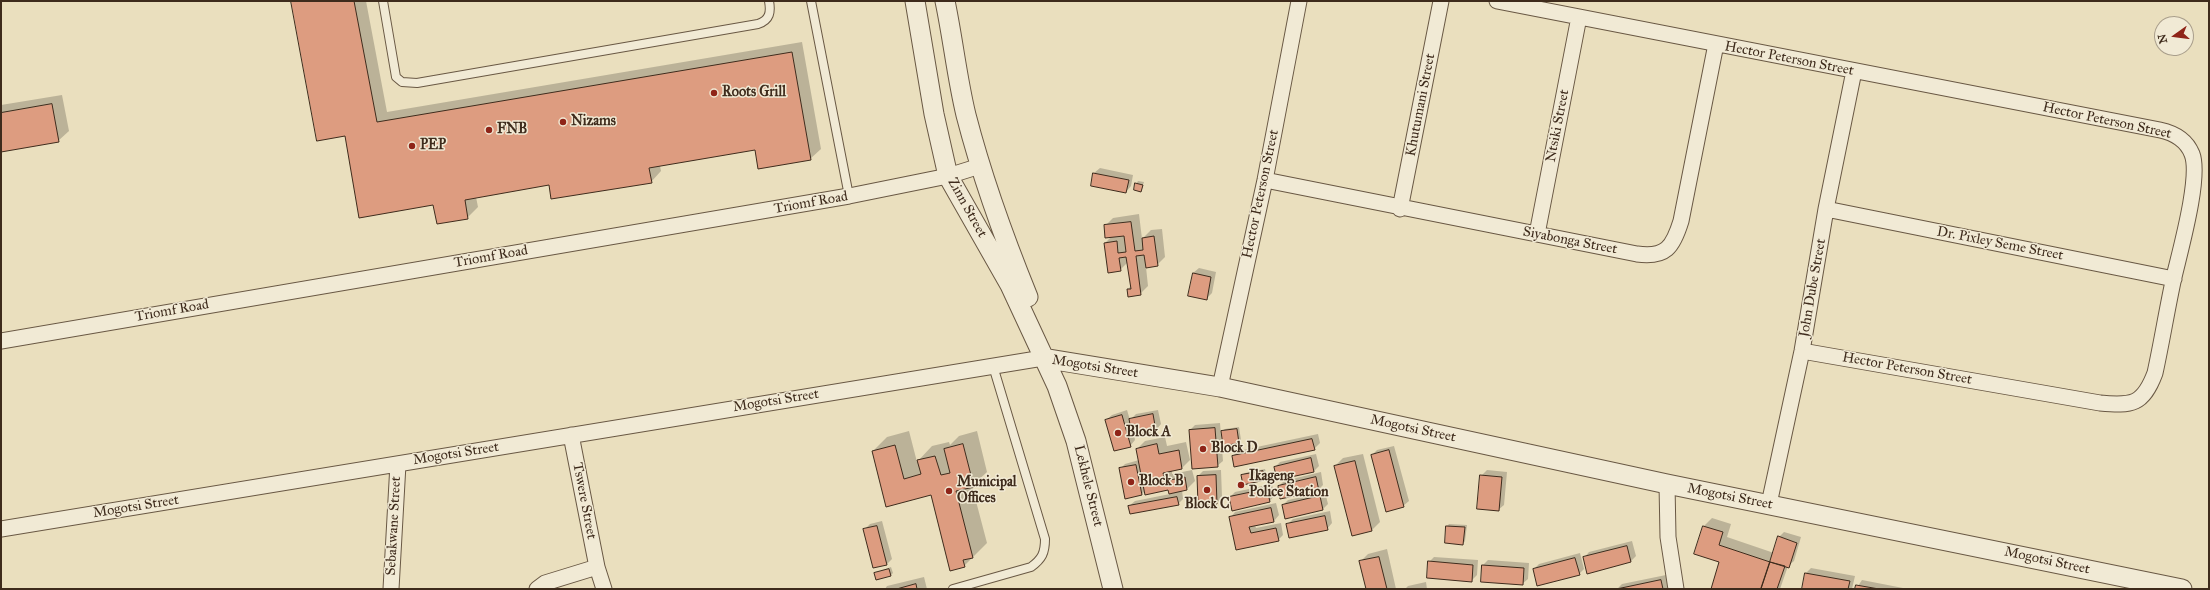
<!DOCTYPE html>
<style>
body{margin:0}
#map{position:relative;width:2210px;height:590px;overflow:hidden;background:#eadfbe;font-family:"IM FELL Great Primer",serif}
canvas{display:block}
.frame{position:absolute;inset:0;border:2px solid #3e2b1c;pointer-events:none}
.north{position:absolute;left:2154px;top:16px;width:40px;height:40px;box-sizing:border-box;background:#f1ead5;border:1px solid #a99e8b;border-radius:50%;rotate:256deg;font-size:11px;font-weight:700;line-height:16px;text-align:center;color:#3e2b1c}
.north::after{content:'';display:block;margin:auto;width:14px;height:18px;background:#8f2418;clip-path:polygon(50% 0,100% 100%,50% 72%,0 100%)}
</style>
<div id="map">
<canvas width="2210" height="590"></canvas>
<div class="frame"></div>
<div class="north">N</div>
</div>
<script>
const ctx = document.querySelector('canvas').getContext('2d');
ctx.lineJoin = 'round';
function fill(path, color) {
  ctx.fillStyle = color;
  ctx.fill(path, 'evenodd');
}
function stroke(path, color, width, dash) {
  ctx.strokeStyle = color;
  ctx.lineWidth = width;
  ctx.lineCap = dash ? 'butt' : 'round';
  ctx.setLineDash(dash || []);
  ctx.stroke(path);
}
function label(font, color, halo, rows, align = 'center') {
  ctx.font = font + ' "IM FELL Great Primer",serif';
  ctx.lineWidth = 3;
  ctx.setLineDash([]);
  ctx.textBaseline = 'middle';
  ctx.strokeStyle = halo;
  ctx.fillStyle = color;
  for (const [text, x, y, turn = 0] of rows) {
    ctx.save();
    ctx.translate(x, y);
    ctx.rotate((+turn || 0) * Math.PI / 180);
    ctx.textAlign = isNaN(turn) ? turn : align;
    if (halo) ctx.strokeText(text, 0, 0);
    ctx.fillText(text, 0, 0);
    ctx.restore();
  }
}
fill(new Path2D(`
 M292 1H366L387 112 802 42 821 149 810 159 755 149 660 166 661 171 651 182 550 184 476 197 478 207 467 218 434 204 346 135Z
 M62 95 69 131 58 141 1 151V105Z
 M1100 168 1133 175 1131 186 1126 192 1094 173Z
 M1138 181 1144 182 1141 191 1136 184Z
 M1139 214 1142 239 1151 230 1162 229 1165 257 1157 265 1146 267 1148 286 1140 294 1128 289 1131 286 1128 262 1120 270 1105 243 1112 236 1105 226 1113 218Z
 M1199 268 1216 272 1212 293 1206 299 1193 273Z
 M1127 410 1130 420 1136 414 1158 410 1161 424 1156 430 1134 434 1135 440 1130 446 1106 420 1112 415Z
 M1220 423 1223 461 1217 466 1190 430 1195 425Z
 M1239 427 1241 440 1239 443 1222 431 1225 429Z
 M909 431 917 462 932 446 949 442 950 445 959 436 977 431 987 472 972 486 987 543 964 566 931 494 887 506 873 451 887 437Z
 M1318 434 1320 443 1314 449 1233 456 1238 451Z
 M1165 437 1167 446 1186 442 1190 460 1182 468 1172 470V474L1192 470 1195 481 1187 489 1182 490 1183 499 1178 504 1129 506 1135 501 1170 494 1169 489 1145 491 1142 494 1126 498 1120 469 1125 464 1139 460 1137 449 1145 441Z
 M1394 446 1409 501 1403 506 1372 455 1377 450Z
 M1316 454 1319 466 1314 471 1277 479 1275 467 1280 462Z
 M1363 454 1380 522 1372 530 1335 466 1343 458Z
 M1265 469 1267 477 1264 479 1242 475 1245 473Z
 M1221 470 1222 497 1217 503 1198 476 1203 471Z
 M1487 470 1507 472 1504 505 1498 510 1481 476Z
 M1321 472 1323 485 1318 490 1279 486 1284 481Z
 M1272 484 1274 496 1269 502 1230 497 1235 492Z
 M1325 492 1328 504 1323 509 1283 505 1288 500Z
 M1276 503 1279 515 1274 521 1255 525 1256 528 1281 523 1283 535 1278 540 1237 549 1230 518 1235 512Z
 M1330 511 1332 523 1327 529 1287 525 1293 519Z
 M1712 518 1731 524 1727 537 1774 553 1779 537 1784 532 1801 537 1794 561 1788 566 1780 589H1712L1720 561 1695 553 1704 526Z
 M882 521 892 559 887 564 864 530 870 524Z
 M1449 524 1467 525 1465 541 1463 544 1447 526Z
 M1632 541 1636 556 1631 561 1584 558 1589 552Z
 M1387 549 1396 589H1367L1360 562 1368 554Z
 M1580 553 1584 569 1579 574 1534 569 1539 564Z
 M1434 557 1478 560 1477 575 1471 581 1429 562Z
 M1488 560 1529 563 1528 579 1522 584 1483 565Z
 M891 567 893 573 890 576 875 573Z
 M1811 568 1855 576 1852 589H1803L1806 573Z
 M1666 575 1669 589H1617L1622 584Z
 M924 577 927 589H885L887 586Z
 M1862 580 1903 588V589H1856Z
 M1426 582 1427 589H1405L1408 586Z`), '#0003');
const building = new Path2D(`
 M291 1H354L377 122 792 52 811 160 758 169 755 150 649 168 652 183 551 199 549 185 465 200 468 219 437 224 433 205 359 218 345 136 317 141Z
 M52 104 59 142 1 152V113Z
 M1093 173 1129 180 1126 193 1091 186Z
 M1135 183 1143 185 1141 192 1134 190Z
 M1131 222 1135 251 1143 250 1142 238 1154 236 1158 266 1146 268 1144 255 1136 256 1141 295 1128 297 1127 289H1131L1126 257 1119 258 1121 271 1108 273 1104 243 1117 241 1118 253 1126 252 1124 236 1105 238 1104 225Z
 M1193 273 1211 277 1207 300 1188 296Z
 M1153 414 1156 431 1132 435 1129 419Z
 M1122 415 1131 447 1114 451 1105 420Z
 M1215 428 1218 467 1192 469 1189 430Z
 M1237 429 1239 443 1223 446 1221 431Z
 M1312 439 1315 450 1234 467 1232 456Z
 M963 444 974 487 956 491 973 558 963 560 965 567 950 571 931 495 886 507 872 451 895 445 904 479 921 474 917 460 935 456 941 475 950 473 944 449Z
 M1157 444 1159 454 1179 450 1182 469 1163 473 1165 481 1185 477 1187 490 1169 494 1168 490 1145 495 1136 449Z
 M1389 450 1404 507 1386 512 1371 455Z
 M1311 458 1314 472 1277 480 1274 467Z
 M1355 461 1372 531 1352 536 1334 466Z
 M1136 465 1142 495 1125 499 1119 468Z
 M1263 471 1265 480 1243 485 1241 475Z
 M1216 475 1217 504H1198L1197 476Z
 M1480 475 1502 477 1499 511 1477 509Z
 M1316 477 1319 491 1280 499 1278 486Z
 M1267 489 1270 502 1232 511 1229 497Z
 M1320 496 1323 510 1285 519 1282 505Z
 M1177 497 1179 505 1130 514 1128 506Z
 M1271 508 1274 522 1249 527 1251 533 1276 528 1279 541 1236 550 1229 517Z
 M1325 516 1328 530 1289 538 1286 524Z
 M877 526 887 565 873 568 863 529Z
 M1446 526 1465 527 1463 545 1445 543Z
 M1703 526 1723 532 1719 545 1770 562 1761 589H1711L1719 562 1694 554Z
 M1778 536 1797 543 1789 568 1770 562Z
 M1627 546 1631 562 1587 574 1583 557Z
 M1379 557 1387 589H1366L1359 561Z
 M1575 558 1580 575 1537 586 1533 569Z
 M1428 561 1473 565 1472 582 1427 578Z
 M1770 562 1785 566 1777 589H1761Z
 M1482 565 1524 568 1523 585 1481 582Z
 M889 569 891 576 876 580 874 573Z
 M1805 573 1850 581 1848 589H1802Z
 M1661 580 1663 589H1617Z
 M916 584 917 589H897Z
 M1856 585 1879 589H1855Z`);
fill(building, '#dd9c80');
stroke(building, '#3e2b1c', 1);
const service = new Path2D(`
 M383 1 396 77 402 82 417 83 758 24C770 20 771 12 769 1
 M811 1 849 196
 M953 589 1031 567C1042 559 1045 553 1045 539L993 366`);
const minor = new Path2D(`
 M1497 1 2160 130C2174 133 2186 139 2192 154 2201 177 2180 251 2174 277 2167 309 2162 341 2155 373 2143 405 2132 406 2100 403L1802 351
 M1265 180 1637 254C1666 258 1673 247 1681 221L1716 44
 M1400 209 1441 1
 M1826 209 2174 279
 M1537 234 1579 17
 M1 341 849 196 948 176 980 166
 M1220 387 1265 180 1299 1
 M571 435 597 567 604 589
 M1667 484 1668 537 1676 589
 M1769 504 1802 351 1826 209 1854 71
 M1 529 1043 358
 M391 589 398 464
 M537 589 545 583 597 567`);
const tertiary = new Path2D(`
 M915 1 934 114 948 176 1010 285 1057 386 1076 441 1113 589
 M945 1C953 39 957 78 966 115 982 177 1004 238 1028 297
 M1043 358 1220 387 1667 484 2182 589`);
stroke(service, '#695844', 10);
stroke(minor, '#695844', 17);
stroke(tertiary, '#695844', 21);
stroke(service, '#f1ead5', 8);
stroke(minor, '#f1ead5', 15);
stroke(tertiary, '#f1ead5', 19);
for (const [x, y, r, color] of [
 [714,93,4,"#8f2418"],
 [563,122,4,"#8f2418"],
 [489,130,4,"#8f2418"],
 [412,146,4,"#8f2418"],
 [1118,433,4,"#8f2418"],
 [1203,449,4,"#8f2418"],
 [1131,482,4,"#8f2418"],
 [1241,485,4,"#8f2418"],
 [1207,490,4,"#8f2418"],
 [949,491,4,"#8f2418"]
]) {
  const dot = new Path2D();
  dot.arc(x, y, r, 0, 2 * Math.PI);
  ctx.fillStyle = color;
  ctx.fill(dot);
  stroke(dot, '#f1ead5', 1.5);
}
label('14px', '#3e2b1c', '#f1ead5', [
 ["Hector Peterson Street",1789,59,11],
 ["Khutumani Street",1421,105,-79],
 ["Hector Peterson Street",2107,121,12],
 ["Ntsiki Street",1558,126,-79],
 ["Hector Peterson Street",1261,194,-78],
 ["Triomf Road",811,203,-10],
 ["Zinn Street",967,208,61],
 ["Siyabonga Street",1570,241,11],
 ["Dr. Pixley Seme Street",2000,244,11],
 ["Triomf Road",491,257,-10],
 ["John Dube Street",1813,288,-80],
 ["Triomf Road",172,311,-10],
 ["Mogotsi Street",1095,367,9],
 ["Hector Peterson Street",1907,369,10],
 ["Mogotsi Street",776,401,-9],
 ["Mogotsi Street",1413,429,12],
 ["Mogotsi Street",456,454,-9],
 ["Lekhele Street",1088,486,76],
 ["Mogotsi Street",1730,497,11],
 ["Tswere Street",584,501,79],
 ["Mogotsi Street",136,507,-9],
 ["Sebakwane Street",394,526,-87],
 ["Mogotsi Street",2047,561,12]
]);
label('bold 14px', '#3e2b1c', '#f1ead5', [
 ["Roots Grill",722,93],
 ["Nizams",571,122],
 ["FNB",497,130],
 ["PEP",420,146],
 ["Block A",1126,433],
 ["Block D",1211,449],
 ["Ikageng",1249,477],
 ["Police Station",1249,493],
 ["Block B",1139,482],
 ["Municipal",957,483],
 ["Offices",957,499],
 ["Block C",1207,505,"center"]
], 'left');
</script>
